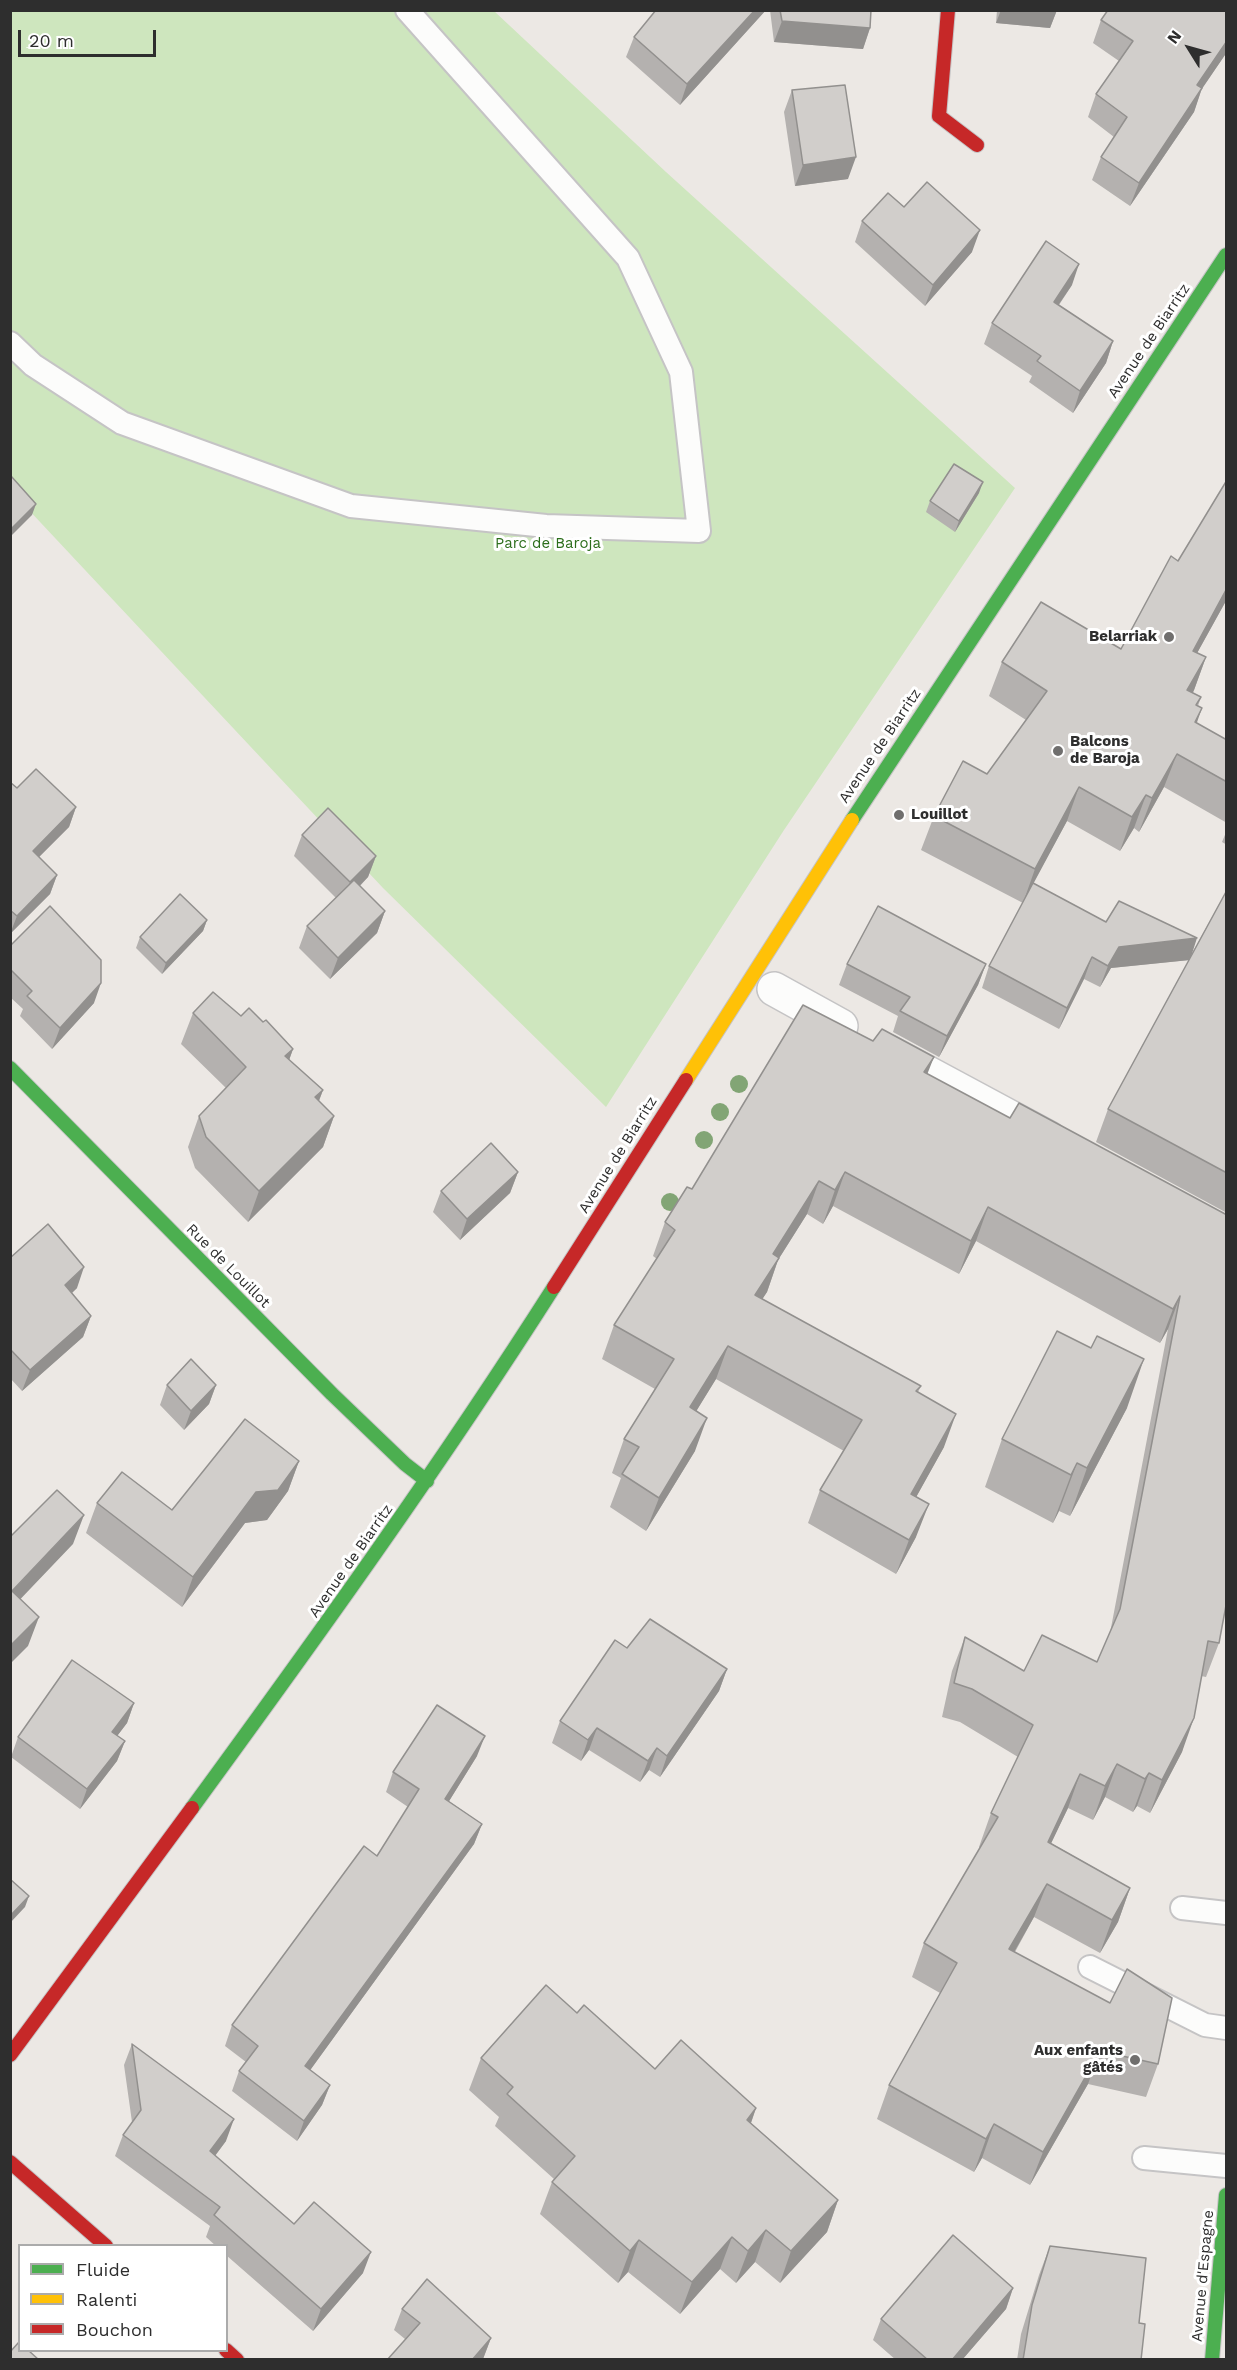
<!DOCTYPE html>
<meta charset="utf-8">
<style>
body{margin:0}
#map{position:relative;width:1237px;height:2370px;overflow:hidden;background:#ece8e4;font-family:"Work Sans",sans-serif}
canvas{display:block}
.frame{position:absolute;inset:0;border:12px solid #2e2e2e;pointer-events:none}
.legend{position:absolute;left:18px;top:2244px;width:210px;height:108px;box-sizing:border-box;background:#fff;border:2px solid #ababab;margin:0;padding:8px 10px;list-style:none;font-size:18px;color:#2e2e2e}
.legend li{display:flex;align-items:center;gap:12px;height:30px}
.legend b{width:30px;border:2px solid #ababab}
.north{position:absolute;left:1159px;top:18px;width:60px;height:60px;-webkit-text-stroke:4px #fff;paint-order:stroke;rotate:307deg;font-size:16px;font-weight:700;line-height:24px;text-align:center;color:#2e2e2e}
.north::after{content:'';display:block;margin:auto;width:21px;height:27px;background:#2e2e2e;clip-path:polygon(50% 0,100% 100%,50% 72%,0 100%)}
.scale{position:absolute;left:18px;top:30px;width:138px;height:27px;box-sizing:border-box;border:3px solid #2e2e2e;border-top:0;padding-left:8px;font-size:18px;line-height:21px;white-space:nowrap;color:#2e2e2e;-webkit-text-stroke:4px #fff;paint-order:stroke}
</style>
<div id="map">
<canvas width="1237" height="2370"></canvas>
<div class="frame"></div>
<ul class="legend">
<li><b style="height:8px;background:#4caf50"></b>Fluide</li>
<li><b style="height:8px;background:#ffc107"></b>Ralenti</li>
<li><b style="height:8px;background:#c62828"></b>Bouchon</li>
</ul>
<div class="north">N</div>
<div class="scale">20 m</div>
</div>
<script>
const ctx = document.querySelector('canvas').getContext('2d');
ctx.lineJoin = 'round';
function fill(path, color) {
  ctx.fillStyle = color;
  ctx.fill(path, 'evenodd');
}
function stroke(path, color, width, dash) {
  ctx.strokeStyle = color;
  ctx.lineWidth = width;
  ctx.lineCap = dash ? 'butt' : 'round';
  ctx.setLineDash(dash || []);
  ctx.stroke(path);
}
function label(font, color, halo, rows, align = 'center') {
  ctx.font = font + ' "Work Sans",sans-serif';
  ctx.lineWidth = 6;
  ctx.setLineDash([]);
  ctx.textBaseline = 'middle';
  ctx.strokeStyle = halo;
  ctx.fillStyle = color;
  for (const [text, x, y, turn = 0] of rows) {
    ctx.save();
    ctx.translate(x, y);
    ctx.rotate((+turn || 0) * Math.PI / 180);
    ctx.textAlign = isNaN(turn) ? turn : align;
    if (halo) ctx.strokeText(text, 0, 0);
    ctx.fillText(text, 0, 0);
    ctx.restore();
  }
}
fill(new Path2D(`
 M11 10 494 11 666 172 1015 488 784 830 606 1107 383 888 11 491Z`), '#cee6be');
const lane = new Path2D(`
 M10 343 33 365 122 423 351 506 546 526 699 531 681 372 628 258 407 10
 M1182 1908 1226 1913
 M1090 1967 1205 2025 1226 2028
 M1144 2158 1226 2166`);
const street = new Path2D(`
 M774 989 841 1026
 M889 1052 1049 1138`);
const fast = new Path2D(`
 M852 820 1226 255
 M10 1068 332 1394 405 1464 427 1481
 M192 1808C317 1637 440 1466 554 1287
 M1212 2360 1226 2195`);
const slow = new Path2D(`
 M686 1080 852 820`);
const jam = new Path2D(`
 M948 10 939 116 977 145
 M554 1287 686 1080
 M10 2055 192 1808
 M10 2162 106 2246
 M226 2350 237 2360`);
stroke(lane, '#c5c4c5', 26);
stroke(street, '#c5c4c5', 36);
stroke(fast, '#c5c4c5', 16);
stroke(slow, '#c5c4c5', 16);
stroke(jam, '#c5c4c5', 16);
stroke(lane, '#fcfcfb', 22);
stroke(street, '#fcfcfb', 33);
stroke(fast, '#4caf50', 14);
stroke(slow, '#ffc107', 14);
stroke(jam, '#c62828', 14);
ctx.fillStyle = '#82a575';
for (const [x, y] of [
 [739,1084],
 [720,1112],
 [704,1140],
 [670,1202]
]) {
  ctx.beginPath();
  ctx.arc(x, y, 9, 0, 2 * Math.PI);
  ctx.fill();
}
fill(new Path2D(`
 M766 10 680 105 626 57 634 37Z
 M770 10H871L870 28 863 49 774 42Z
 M997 10H1057L1050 28 996 23Z
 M1227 10V52L1202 88 1194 112 1130 206 1092 180 1101 157 1114 137 1088 117 1096 94 1119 61 1093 43 1101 20Z
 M792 90 848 179 795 186 784 112Z
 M904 207 972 252 925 306 855 242 862 221Z
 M1072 285 1059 305 1113 341 1106 363 1073 413 1029 382 1032 376 984 344 992 323Z
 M1227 478V599L1197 653 1206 657 1193 693 1201 697 1198 706 1197 723 1227 740V823L1164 787 1139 832 1134 828 1120 851 1067 821 1033 883 1106 922 1191 955 1227 890V1213L1096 1142 1108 1109 1189 960 1111 968 1100 987 1084 979 1059 1029 982 988 989 966 1023 903 921 850 934 816 987 774 1026 720 989 696 1002 662 1121 649 1178 561 1226 482Z
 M979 493 955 532 926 512 930 501Z
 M10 782 17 788 76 807 69 827 39 857 57 875 50 894 10 934Z
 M1227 830V845L1222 842Z
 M302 835 376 856 368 877 360 886 385 911 377 933 330 979 299 948 307 926 336 898 294 856Z
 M207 920 203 931 162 974 136 948 140 937Z
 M10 946 94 1003 52 1049 20 1016 23 1009 10 997Z
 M847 964H986L978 985 939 1057 893 1032 898 1016 839 985Z
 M193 1013 241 1016 263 1022 293 1049 289 1060 323 1090 319 1101 334 1116 323 1147 248 1222 195 1168 188 1147 199 1116 226 1088 181 1044Z
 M927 1074 1010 1118 1227 1215 1219 1643 1206 1677 1201 1676 1182 1752 1150 1813 1137 1806 1133 1812 1105 1797 1093 1820 1068 1808 1051 1843 1130 1888 1118 1922 1100 1953 1034 1917 1015 1952 1158 2064 1146 2097 1088 2084 1030 2185 982 2158 974 2172 877 2119 889 2085 940 1993 912 1977 924 1943 980 1848 979 1847 991 1813 1018 1757 960 1722 942 1717 952 1671 965 1637 1024 1671 1097 1662 1110 1633 1168 1329 1160 1343 976 1241 959 1274 833 1206 823 1224 807 1214 778 1260 767 1292 762 1299 921 1386 918 1392 944 1447 916 1497V1537L896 1574 808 1523 820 1490 844 1451 716 1379 696 1411 695 1451 646 1531 610 1507 621 1478 612 1473 624 1439 655 1389 602 1359 614 1325 657 1259 653 1256 665 1222 692 1189Z
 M518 1172 510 1193 460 1240 433 1212 441 1191Z
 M10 1258 77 1288 72 1293 91 1316 83 1337 22 1391 10 1378Z
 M167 1385H216L209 1404 184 1430 160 1405Z
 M1127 1408 1070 1516 1059 1511 1053 1523 985 1487 1002 1439Z
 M299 1461 288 1491 267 1520 245 1523 182 1607 86 1533 97 1503 172 1510Z
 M627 1648 727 1669 719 1691 660 1777 649 1770 640 1782 589 1750 581 1761 552 1743 560 1721Z
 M134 1703 127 1723 117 1736 125 1741 117 1761 80 1809 11 1757 18 1737Z
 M477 1756 449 1801 482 1824 474 1844 310 2070 330 2085 322 2105 297 2141 232 2091 239 2071 246 2062 225 2046 232 2025 377 1856 408 1807 386 1792 393 1772Z
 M577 2013 655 2069 756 2108 751 2123 838 2200 827 2232 780 2283 755 2262 736 2283 720 2269 680 2314 628 2272 618 2283 540 2214 552 2182 554 2179 495 2126 499 2117 469 2090 481 2058Z
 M132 2044 226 2141 215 2156 294 2224 363 2273 313 2331 226 2255V2246H216L206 2237 210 2226 115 2156 123 2135 132 2122 124 2065Z
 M1050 2246 1139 2323 1141 2360H1017L1021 2334 1039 2275Z
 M1013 2288 1006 2309 962 2360H896L873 2340 881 2319Z
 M402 2309 491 2338 483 2359 405 2339 394 2330Z`), '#b4b1af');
fill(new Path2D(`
 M755 10H766L680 105 687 84Z
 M1001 10H1057L1050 28 996 23Z
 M782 21 870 28 863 49 774 42Z
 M1227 41V52L1189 108 1197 85Z
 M1202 88 1194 112 1130 206 1139 183Z
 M856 157 848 179 795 186 803 165Z
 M980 230 972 252 925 306 933 285Z
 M1079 264 1072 285 1046 323 1054 302Z
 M1113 341 1106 363 1073 413 1080 391Z
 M983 482 979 493 955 532 959 521Z
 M36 504 32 515 10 537V530Z
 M1227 588V599L1180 684 1193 651Z
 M1206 657 1194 690 1175 724 1187 690Z
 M1202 708 1190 742 1195 722Z
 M1177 754 1164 787 1139 832 1152 798Z
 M1079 787 1067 821 1023 903 1035 869Z
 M1146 795 1134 828 1120 851 1132 817Z
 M76 807 69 827 26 870 33 851Z
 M376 856 368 877 342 904 350 882Z
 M57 875 50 894 10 934 17 916Z
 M385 911 377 933 330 979 338 958Z
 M207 920 203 931 162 974 166 963Z
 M1197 938 1190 960 1111 968 1100 987 1108 966 1119 947Z
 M1092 957 1084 979 1059 1029 1067 1008Z
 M986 964 978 985 939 1057 947 1036Z
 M101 983 94 1003 52 1049 60 1028Z
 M293 1049 282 1080 285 1056Z
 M934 1057 921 1090 924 1072Z
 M323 1090 311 1121 315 1097Z
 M334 1116 323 1147 248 1222 259 1191Z
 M518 1172 510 1193 460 1240 467 1219Z
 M845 1172 833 1206 823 1224 835 1190Z
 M819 1181 807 1214 778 1260 767 1292 743 1329 755 1295 773 1254Z
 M988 1207 976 1241 959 1274 971 1241Z
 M84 1267 77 1288 58 1306 65 1285Z
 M1180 1296 1168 1329 1160 1343 1173 1309Z
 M91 1316 83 1337 22 1391 30 1370Z
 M728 1346 716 1379 678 1441 690 1407Z
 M1144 1359 1127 1408 1070 1516 1087 1468Z
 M216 1385 209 1404 184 1430 191 1411Z
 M956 1414 944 1447 899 1528 911 1494Z
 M707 1418 695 1451 646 1531 659 1498Z
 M299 1461 288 1491 267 1520 245 1523 182 1607 193 1577 256 1492Z
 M1077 1463 1059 1511 1053 1523 1071 1475Z
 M929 1504 916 1537 896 1574 909 1540Z
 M84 1515 73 1544 10 1610 12 1591Z
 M39 1617 28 1646 10 1664V1646Z
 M727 1669 719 1691 660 1777 667 1756Z
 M134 1703 127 1723 105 1752 112 1732Z
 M1194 1718 1182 1752 1150 1813 1162 1780Z
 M597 1728 589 1750 581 1761 588 1740Z
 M485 1736 477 1756 438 1819 445 1799Z
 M125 1741 117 1761 80 1809 87 1789Z
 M657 1748 649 1770 640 1782 648 1761Z
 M1117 1764 1105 1797 1093 1820 1105 1786Z
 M1149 1773 1137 1806 1133 1812 1145 1779Z
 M1080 1774 1068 1808 1036 1875 1048 1842Z
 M482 1824 474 1844 298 2087 305 2066Z
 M1047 1884 1034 1917 997 1982 1009 1949Z
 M1130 1888 1118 1922 1100 1953 1112 1920Z
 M29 1896 25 1907 10 1923V1916Z
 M1100 2051 1088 2084 1030 2185 1043 2152Z
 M330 2085 322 2105 297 2141 304 2121Z
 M756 2108 745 2140 747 2120Z
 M234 2119 226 2141 202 2173 210 2151Z
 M994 2124 982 2158 974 2172 986 2139Z
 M838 2200 827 2232 780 2283 791 2251Z
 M766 2230 755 2262 736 2283 748 2251Z
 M732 2237 720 2269 680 2314 692 2282Z
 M639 2240 628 2272 618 2283 630 2251Z
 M371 2252 363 2273 313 2331 321 2309Z
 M1013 2288 1006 2309 962 2360H952Z
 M491 2338 483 2359 472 2360Z`), '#92908e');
const building = new Path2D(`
 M656 10H755L687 84 634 37Z
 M780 10H871L870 28 782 21Z
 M1108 10H1227V41L1197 85 1202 88 1139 183 1101 157 1127 117 1096 94 1133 41 1101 20Z
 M845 85 856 157 803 165 792 90Z
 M927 182 980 230 933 285 862 221 888 193 904 207Z
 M1046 241 1079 264 1054 302 1113 341 1080 391 1037 361 1041 356 992 323Z
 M954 464 983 482 959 521 930 501Z
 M11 476 36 504 10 530V476Z
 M1227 480V588L1193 651 1206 657 1187 690 1201 697 1196 705 1202 708 1195 722 1227 740V782L1177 754 1152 798 1146 795 1132 817 1079 787 1035 869 934 816 963 761 987 774 1047 691 1002 662 1041 602 1121 649 1171 556 1178 561Z
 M36 769 76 807 33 851 57 875 17 916 10 910V782L17 788Z
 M328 808 376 856 350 882 302 835Z
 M354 880 385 911 338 958 307 926Z
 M1033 883 1106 922 1119 901 1197 938 1119 947 1108 966 1092 957 1067 1008 989 966Z
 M1227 890V1173L1108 1109Z
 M180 894 207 920 166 963 140 937Z
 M50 906 101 960V983L60 1028 27 996 32 991 10 969V946Z
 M878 906 986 964 947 1036 900 1011 910 997 847 964Z
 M213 992 241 1016 249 1008 263 1022 266 1020 293 1049 285 1056 323 1090 315 1097 334 1116 259 1191 206 1137 199 1116 246 1067 193 1013Z
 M803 1005 873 1041 882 1029 934 1057 924 1072 1010 1118 1019 1103 1227 1215V1600L1219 1643 1208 1641 1194 1718 1162 1780 1149 1773 1145 1779 1117 1764 1105 1786 1080 1774 1048 1842 1130 1888 1112 1920 1047 1884 1009 1949 1110 2003 1127 1969 1172 1998 1158 2064 1100 2051 1043 2152 994 2124 986 2139 889 2085 957 1963 924 1943 998 1817 991 1813 1033 1725 972 1689 954 1683 965 1637 1024 1671 1042 1635 1097 1662 1120 1609 1180 1296 1173 1309 988 1207 971 1241 845 1172 835 1190 819 1181 773 1254 779 1258 755 1295 921 1386 916 1391 956 1414 911 1494 929 1504 909 1540 820 1490 862 1420 728 1346 690 1407 707 1418 659 1498 622 1474 639 1447 624 1439 674 1359 614 1325 675 1230 665 1222 687 1187 692 1189Z
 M491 1143 518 1172 467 1219 441 1191Z
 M48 1224 84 1267 65 1285 91 1316 30 1370 10 1349V1258Z
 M1057 1331 1091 1348 1097 1336 1144 1359 1087 1468 1077 1463 1071 1475 1002 1439Z
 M191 1359 216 1385 191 1411 167 1385Z
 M245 1419 299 1461 278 1490 256 1492 193 1577 97 1503 122 1472 172 1510Z
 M57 1490 84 1515 12 1591 39 1617 10 1646V1537Z
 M650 1619 727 1669 667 1756 657 1748 648 1761 597 1728 588 1740 560 1721 615 1640 627 1648Z
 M72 1660 134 1703 112 1732 125 1741 87 1789 18 1737Z
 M437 1705 485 1736 445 1799 482 1824 305 2066 330 2085 304 2121 239 2071 258 2046 232 2025 364 1846 377 1856 419 1789 393 1772Z
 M10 1879 29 1896 10 1916Z
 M546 1985 577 2013 584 2005 655 2069 681 2040 756 2108 747 2120 838 2200 791 2251 766 2230 748 2251 732 2237 692 2282 639 2240 630 2251 552 2182 575 2156 507 2094 513 2087 481 2058Z
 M132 2044 234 2119 210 2151 294 2224 314 2202 371 2252 321 2309 214 2215 220 2207 123 2135 141 2110Z
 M953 2235 1013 2288 952 2360H928L881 2319Z
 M1050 2246 1146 2258 1139 2323 1145 2324 1141 2360H1023L1032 2305Z
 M427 2279 491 2338 472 2360H387L420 2323 402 2309Z
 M19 2342 20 2350H28L39 2360H10V2352Z`);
fill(building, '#d1cecb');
stroke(building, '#92908e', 1.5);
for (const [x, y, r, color] of [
 [1169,637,6,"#706f6e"],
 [1058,751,6,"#706f6e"],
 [899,815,6,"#706f6e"],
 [1135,2060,6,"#706f6e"]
]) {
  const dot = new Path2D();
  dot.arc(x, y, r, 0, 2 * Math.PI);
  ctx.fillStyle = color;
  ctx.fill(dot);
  stroke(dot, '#fff', 2);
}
label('15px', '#2e2e2e', '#fff', [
 ["Avenue de Biarritz",1149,341,-56],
 ["Avenue de Biarritz",880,746,-56],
 ["Avenue de Biarritz",618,1155,-58],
 ["Rue de Louillot",228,1266,45],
 ["Avenue de Biarritz",351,1561,-55],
 ["Avenue d'Espagne",1203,2276,-85]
]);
label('15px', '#2c6e1b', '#fff', [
 ["Parc de Baroja",548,544]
]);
label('bold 15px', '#2e2e2e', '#fff', [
 ["Belarriak",1157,637],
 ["Balcons",1070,742,"left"],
 ["de Baroja",1070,759,"left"],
 ["Louillot",911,815,"left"],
 ["Aux enfants",1123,2051],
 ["gâtés",1123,2068]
], 'right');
</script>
